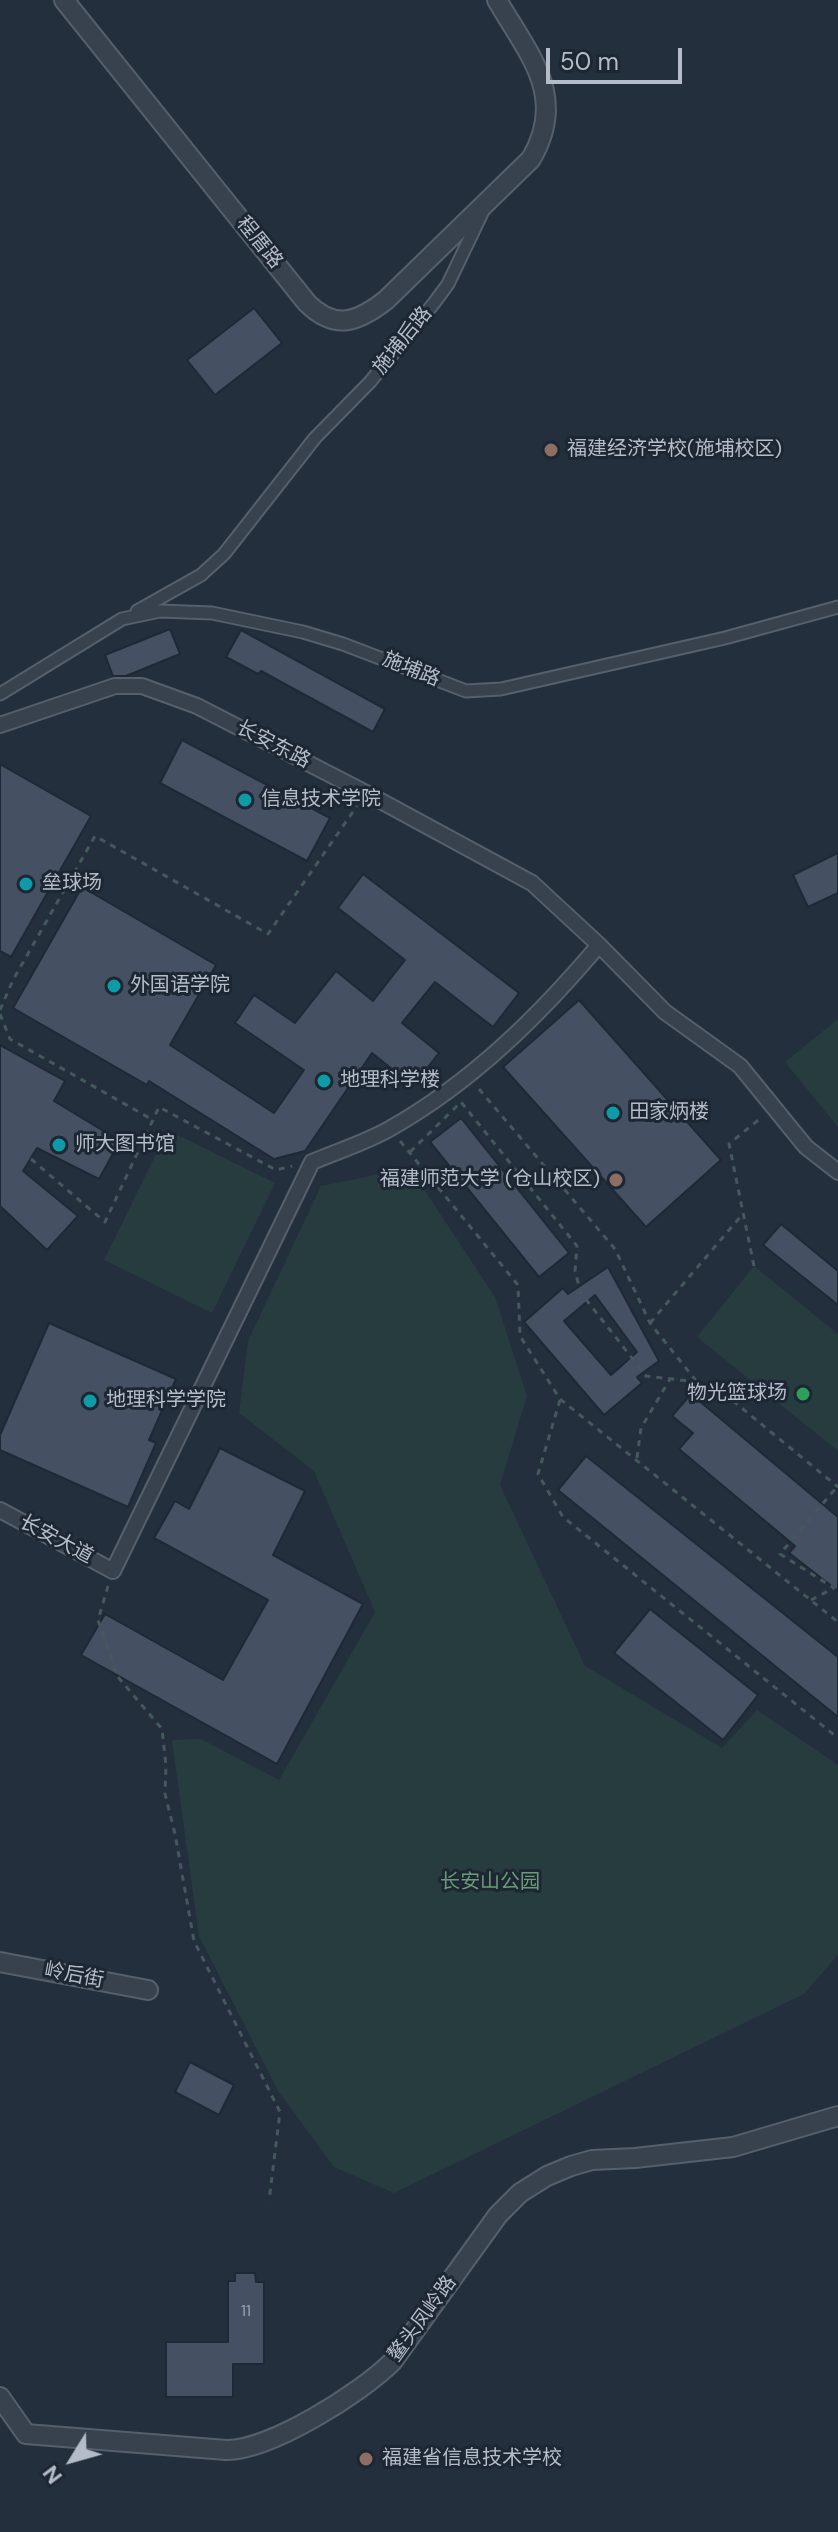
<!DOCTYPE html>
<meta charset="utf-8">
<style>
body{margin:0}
#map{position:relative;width:838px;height:2532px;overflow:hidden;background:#242f3e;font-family:"DM Sans",sans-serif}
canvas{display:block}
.north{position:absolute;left:32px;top:2420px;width:80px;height:80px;-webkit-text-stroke:6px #1d2633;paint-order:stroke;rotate:233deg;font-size:22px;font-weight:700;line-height:32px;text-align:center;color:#b4bcc9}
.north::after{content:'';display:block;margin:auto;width:28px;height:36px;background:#b4bcc9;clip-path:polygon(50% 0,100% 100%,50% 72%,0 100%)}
.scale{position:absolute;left:546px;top:48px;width:136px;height:36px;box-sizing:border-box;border:4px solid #b4bcc9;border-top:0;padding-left:10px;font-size:24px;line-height:28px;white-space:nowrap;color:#b4bcc9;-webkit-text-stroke:6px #1d2633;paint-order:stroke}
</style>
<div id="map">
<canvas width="838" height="2532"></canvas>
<div class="north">N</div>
<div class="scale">50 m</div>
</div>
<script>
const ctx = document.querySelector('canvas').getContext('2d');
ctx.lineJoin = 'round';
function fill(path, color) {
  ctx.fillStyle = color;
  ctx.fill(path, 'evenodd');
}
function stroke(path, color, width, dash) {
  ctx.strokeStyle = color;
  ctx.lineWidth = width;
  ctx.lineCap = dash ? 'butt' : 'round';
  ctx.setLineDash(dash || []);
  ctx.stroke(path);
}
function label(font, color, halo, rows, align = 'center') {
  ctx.font = font + ' "DM Sans","Noto Sans SC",sans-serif';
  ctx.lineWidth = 6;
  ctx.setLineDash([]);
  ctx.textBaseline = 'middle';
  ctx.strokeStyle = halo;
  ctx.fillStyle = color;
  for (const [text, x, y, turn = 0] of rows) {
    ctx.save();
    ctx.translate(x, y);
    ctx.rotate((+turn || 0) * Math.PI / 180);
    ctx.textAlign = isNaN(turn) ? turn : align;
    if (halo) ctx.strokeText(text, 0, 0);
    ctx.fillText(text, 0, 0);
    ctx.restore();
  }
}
fill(new Path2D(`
 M838 1019V1127L785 1062Z
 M168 1130 275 1183 212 1313 104 1260Z
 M410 1168 495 1297 527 1396 500 1485 585 1666 722 1748 757 1710 838 1765V1955L804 1994 394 2193 334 2167 278 2091 199 1936 172 1740 201 1739 279 1780 375 1612 314 1471 239 1413 248 1341 321 1186Z
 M754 1266 838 1334V1451L697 1337Z`), '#263c3f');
const building = new Path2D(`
 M254 308 282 343 215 395 187 360Z
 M170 629 180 654 126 676H113L105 655Z
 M241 630 385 709 373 732 261 671 258 674 226 657Z
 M182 740 330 818 307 861 160 783Z
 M0 764 91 816 11 957 0 951Z
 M838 853V893L808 907 793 875Z
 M363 874 519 993 493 1027 435 982 402 1023 439 1053 413 1086 372 1053 305 1151 274 1159 149 1081 147 1085 13 1008 82 887 216 965 170 1045 274 1113 304 1070 235 1023 254 995 295 1023 336 971 373 1001 405 960 338 908Z
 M579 1000 721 1160 646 1227 503 1067Z
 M0 1045 65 1081 54 1101 120 1141 99 1179 37 1148 23 1171 78 1216 47 1250 0 1206Z
 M461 1118 569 1253 539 1277 430 1142Z
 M781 1224 838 1271V1305L763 1245Z
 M608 1267 659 1361 637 1377 642 1383 604 1415 524 1322 563 1288 568 1294ZM595 1295 637 1352 611 1375 564 1321Z
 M49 1323 176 1379 149 1440 156 1443 128 1507 0 1450V1435Z
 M691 1394 838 1517V1591L789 1553 795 1546 679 1449 693 1433 672 1416Z
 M220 1448 305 1491 273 1555 363 1604 277 1764 81 1655 105 1614 223 1680 268 1600 154 1538 175 1501 189 1509Z
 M586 1456 838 1657V1717L558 1490Z
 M650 1609 758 1695 723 1740 614 1653Z
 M190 2062 234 2085 219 2115 175 2092Z
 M235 2273H255L256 2282H264V2364H233V2397H166V2342H228V2281H235Z`);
fill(building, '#455162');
stroke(building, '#1f2835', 2);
const pedestrian = new Path2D(`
 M137 611 201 575 224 554 315 438 370 382 434 303 448 284 482 213
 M0 694 122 619 160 611 212 613 303 632 343 644 466 691 501 689 725 638 838 607`);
const minor = new Path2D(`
 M0 725 115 686H142L197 706 366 793 532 883 599 945 665 1012 740 1066 806 1147 838 1172
 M0 1510 113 1571 312 1162C338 1151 367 1142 391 1128 472 1082 539 1016 599 945`);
const tertiary = new Path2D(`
 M64 0 307 303C335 331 358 322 386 300L531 159C568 96 529 55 497 0
 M0 1962 148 1990
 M0 2397 26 2434 226 2450C269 2451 361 2393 392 2362L498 2215 520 2193 547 2176 571 2166 592 2160 635 2158 733 2147 838 2116`);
stroke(pedestrian, '#565f6c', 15);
stroke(minor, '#565f6c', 18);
stroke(tertiary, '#565f6c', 22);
stroke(new Path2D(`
 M0 1010 13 980 95 836 268 934 357 806
 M0 1014 10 1039 153 1120
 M479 1089 615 1249 650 1323 697 1382 727 1396 838 1487
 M400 1141 518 1285 520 1336 560 1399 838 1622
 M410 1152 461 1102 577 1246 575 1271 581 1293 646 1376 697 1382
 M31 1159 105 1222 159 1107 276 1170 292 1166
 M754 1266 729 1144 762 1117
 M650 1323 741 1216
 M560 1400 538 1474 563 1517 838 1738
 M637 1458 641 1428 670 1379
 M108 1586 98 1620 118 1677 162 1729 166 1766 165 1794 175 1834 194 1941 280 2112 269 2201
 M811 1600 834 1588 780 1554 836 1488`), '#44595c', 3, [6, 6]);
stroke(pedestrian, '#38414e', 11);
stroke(minor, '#38414e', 14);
stroke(tertiary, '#38414e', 18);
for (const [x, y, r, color] of [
 [551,450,8,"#8d6e63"],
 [245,800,8,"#0f9aa8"],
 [26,884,8,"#0f9aa8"],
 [114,986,8,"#0f9aa8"],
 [324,1081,8,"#0f9aa8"],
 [613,1113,8,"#0f9aa8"],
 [59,1145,8,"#0f9aa8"],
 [616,1180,8,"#8d6e63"],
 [803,1394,8,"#2e9e5b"],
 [90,1401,8,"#0f9aa8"],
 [366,2459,8,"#8d6e63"]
]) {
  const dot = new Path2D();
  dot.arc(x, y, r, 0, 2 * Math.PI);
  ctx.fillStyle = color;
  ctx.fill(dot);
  stroke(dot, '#1d2633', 3);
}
label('16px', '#98a1af', null, [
 ["11",246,2312]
]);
label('20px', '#b4bcc9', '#1d2633', [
 ["程厝路",259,243,51],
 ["施埔后路",403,341,-51],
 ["施埔路",411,670,22],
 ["长安东路",273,745,27],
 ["长安大道",56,1540,28],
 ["岭后街",74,1976,11],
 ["鳌头凤岭路",423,2319,-54]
]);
label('20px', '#b4bcc9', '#1d2633', [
 ["福建经济学校(施埔校区)",567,450],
 ["信息技术学院",261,800],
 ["垒球场",42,884],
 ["外国语学院",130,986],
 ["地理科学楼",340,1081],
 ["田家炳楼",629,1113],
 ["师大图书馆",75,1145],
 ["福建师范大学 (仓山校区)",600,1180,"right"],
 ["物光篮球场",787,1394,"right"],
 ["地理科学学院",106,1401],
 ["福建省信息技术学校",382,2459]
], 'left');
label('20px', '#6b9a76', '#1d2633', [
 ["长安山公园",490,1883]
]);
</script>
